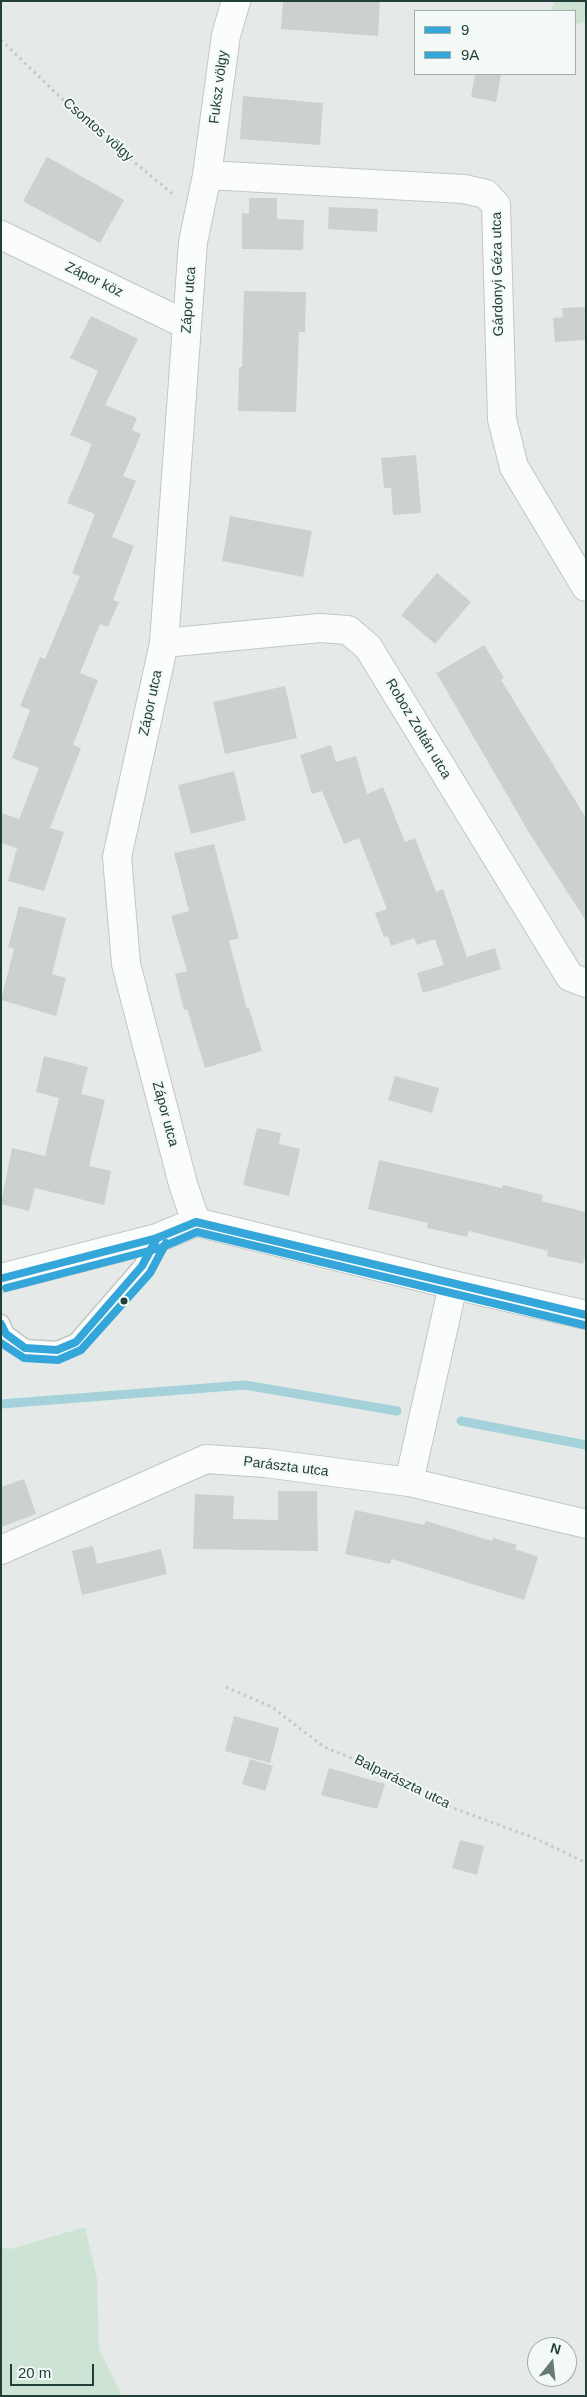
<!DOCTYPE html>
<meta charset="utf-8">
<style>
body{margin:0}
#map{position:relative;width:587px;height:2397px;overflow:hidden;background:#e5eae8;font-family:Arial,sans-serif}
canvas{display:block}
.frame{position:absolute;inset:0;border:2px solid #213f38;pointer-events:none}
.legend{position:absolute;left:414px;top:10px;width:162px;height:65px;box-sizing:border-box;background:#f3f9f6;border:1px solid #9fafaa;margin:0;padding:6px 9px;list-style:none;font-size:15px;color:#213f38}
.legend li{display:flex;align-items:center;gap:10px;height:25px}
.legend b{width:25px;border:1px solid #9fafaa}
.north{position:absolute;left:527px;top:2337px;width:50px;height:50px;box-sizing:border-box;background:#f3f9f6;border:1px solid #9fafaa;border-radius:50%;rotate:16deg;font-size:14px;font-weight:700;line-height:20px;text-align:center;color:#213f38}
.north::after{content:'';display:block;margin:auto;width:18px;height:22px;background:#667b76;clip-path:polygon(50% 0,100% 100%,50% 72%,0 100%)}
.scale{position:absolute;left:10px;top:2364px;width:84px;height:22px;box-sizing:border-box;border:2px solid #213f38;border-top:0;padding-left:6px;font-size:15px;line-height:18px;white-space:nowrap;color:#213f38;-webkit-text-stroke:4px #f3f9f6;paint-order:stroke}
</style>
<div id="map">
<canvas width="587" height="2397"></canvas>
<div class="frame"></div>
<ul class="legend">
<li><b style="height:6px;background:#34a6da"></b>9</li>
<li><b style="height:6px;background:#34a6da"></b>9A</li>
</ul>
<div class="north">N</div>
<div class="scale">20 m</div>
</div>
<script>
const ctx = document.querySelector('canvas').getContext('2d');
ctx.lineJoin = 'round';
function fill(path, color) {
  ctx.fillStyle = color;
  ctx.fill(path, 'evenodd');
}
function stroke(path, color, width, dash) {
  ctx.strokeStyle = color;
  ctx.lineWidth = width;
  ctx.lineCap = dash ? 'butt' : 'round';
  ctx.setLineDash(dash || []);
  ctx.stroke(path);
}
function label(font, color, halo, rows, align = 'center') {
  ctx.font = font + ' Arial,sans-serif';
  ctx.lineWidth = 4;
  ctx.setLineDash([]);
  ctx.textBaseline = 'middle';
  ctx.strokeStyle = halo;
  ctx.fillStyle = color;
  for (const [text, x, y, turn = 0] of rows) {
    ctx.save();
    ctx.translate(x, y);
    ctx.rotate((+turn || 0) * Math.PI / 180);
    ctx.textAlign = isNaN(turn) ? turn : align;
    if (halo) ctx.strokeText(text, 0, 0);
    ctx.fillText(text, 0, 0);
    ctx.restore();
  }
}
fill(new Path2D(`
 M555 1H586V22L576 24V11H550Z
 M85 2227 97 2278 99 2349 122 2396H1V2247L10 2249Z`), '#cde4d5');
stroke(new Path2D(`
 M1 1404 245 1385 397 1411
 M461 1421 586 1445`), '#a4d1da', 9);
fill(new Path2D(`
 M283 1H380L378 36 281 29Z
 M475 74H501L496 102 471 97Z
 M243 96 323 103 320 145 240 139Z
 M47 157 124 200 100 243 23 201Z
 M249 198H277V219L304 220 303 250 242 249V213L249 214Z
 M329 207 378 209 377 232 328 229Z
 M244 291 306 292 305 332H299L296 412 238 411 239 367H242Z
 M586 307V340L555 342 553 318 563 317 562 308Z
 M91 316 138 339 105 405 137 418 132 430 141 434 123 476 136 481 112 537 134 546 113 600 119 602 108 627 100 624 80 673 98 680 73 745 81 748 50 828 64 832 44 891 8 881 17 848 1 843V813L19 819 39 768 12 758 30 710 20 706 40 657 45 659 80 576 72 573 95 514 67 503 92 444 70 435 98 371 70 358Z
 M416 455 421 513 393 515 391 488H384L381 458Z
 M230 516 312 531 303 577 222 561Z
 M437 573 471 602 435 644 401 615Z
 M484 645 504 678 501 680 586 818V921L528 831 437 674H435Z
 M285 686 297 738 225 754 213 702Z
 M331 745 336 762 356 756 367 794 383 787 405 842 415 838 436 892 443 889 467 957 495 948 501 969 423 993 417 973 444 965 435 939 417 945 414 938 391 946 388 936 384 937 375 913 387 909 359 838 344 844 322 791 312 794 300 755Z
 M234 771 246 820 191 834 178 785Z
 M214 844 239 938 229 941 247 1009 249 1008 262 1051 205 1068 187 1009 184 1010 175 974 187 971 171 916 189 911 174 853Z
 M19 906 66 918 52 974 66 978 56 1016 1 1000 14 949 8 947Z
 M44 1056 88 1067 81 1094 105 1100 89 1166 111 1171 104 1205 35 1188 29 1211 1 1204 12 1148 45 1156 59 1098 36 1092Z
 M395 1076 439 1088 432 1113 388 1100Z
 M257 1128 281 1133 279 1144 300 1149 289 1196 243 1185Z
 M379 1160 502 1188 503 1185 543 1195 542 1201 586 1212V1252L583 1264 547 1256 548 1251 469 1231 467 1237 427 1228 428 1223 368 1209Z
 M24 1479 36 1514 1 1527V1487Z
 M278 1491H317L318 1551 193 1549 195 1494 234 1496 233 1519 278 1520Z
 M355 1510 424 1525 426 1521 492 1541 493 1538 517 1545 515 1549 538 1557 524 1600 392 1559 390 1564 345 1554Z
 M93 1546 97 1564 161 1549 167 1574 82 1595 72 1551Z
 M234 1716 279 1728 270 1763 225 1751Z
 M250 1759 273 1766 265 1791 242 1784Z
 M329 1768 385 1784 377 1809 321 1795Z
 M460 1840 484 1846 477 1875 452 1868Z`), '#ccd1cf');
const service = new Path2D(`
 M1 1323 6 1334 25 1348 57 1350 76 1342 142 1266 157 1238`);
const minor = new Path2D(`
 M207 175 464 189 486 194 496 205 502 419 514 467 586 587
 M1 235 187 325
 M164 643 320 628 348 630 368 647 570 977 586 983
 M196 1222 183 1184 126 964 117 857 164 643 193 242 207 175 226 35 236 1
 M1 1278 157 1238 196 1222 453 1285 586 1315
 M409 1482 453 1285
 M1 1550 206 1459 265 1463 409 1482 586 1524`);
stroke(service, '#c2c7c5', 19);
stroke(minor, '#c2c7c5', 30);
stroke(new Path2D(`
 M1 40 84 120 175 196
 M226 1687 272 1707 324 1747 369 1765 445 1805 537 1839 586 1863`), '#c1cac8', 3, [2.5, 4]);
stroke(service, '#fbfcfc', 16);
stroke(minor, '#fbfcfc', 28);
stroke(new Path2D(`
 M3 1278 157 1238 196 1222 586 1315
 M1 1324 6 1334 25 1348 57 1350 76 1342 142 1266 157 1238`), '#34a6da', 8);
stroke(new Path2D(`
 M6 1288 160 1248 197 1232 584 1325
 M1 1343 24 1358 58 1360 81 1350 150 1273 166 1243`), '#34a6da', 8);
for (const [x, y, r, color] of [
 [124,1301,4.5,"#213f38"]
]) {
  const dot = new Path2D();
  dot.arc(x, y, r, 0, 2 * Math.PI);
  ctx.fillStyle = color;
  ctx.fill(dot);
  stroke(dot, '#f3f9f6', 2);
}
label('14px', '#213f38', '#f3f9f6', [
 ["Fuksz völgy",219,87,-83],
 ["Csontos völgy",98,130,41],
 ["Gárdonyi Géza utca",498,274,-91],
 ["Zápor köz",94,280,26],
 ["Zápor utca",189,300,-86],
 ["Zápor utca",151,703,-78],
 ["Roboz Zoltán utca",418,729,59],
 ["Zápor utca",165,1114,75],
 ["Parászta utca",286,1467,7],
 ["Balparászta utca",402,1782,26]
]);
</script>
